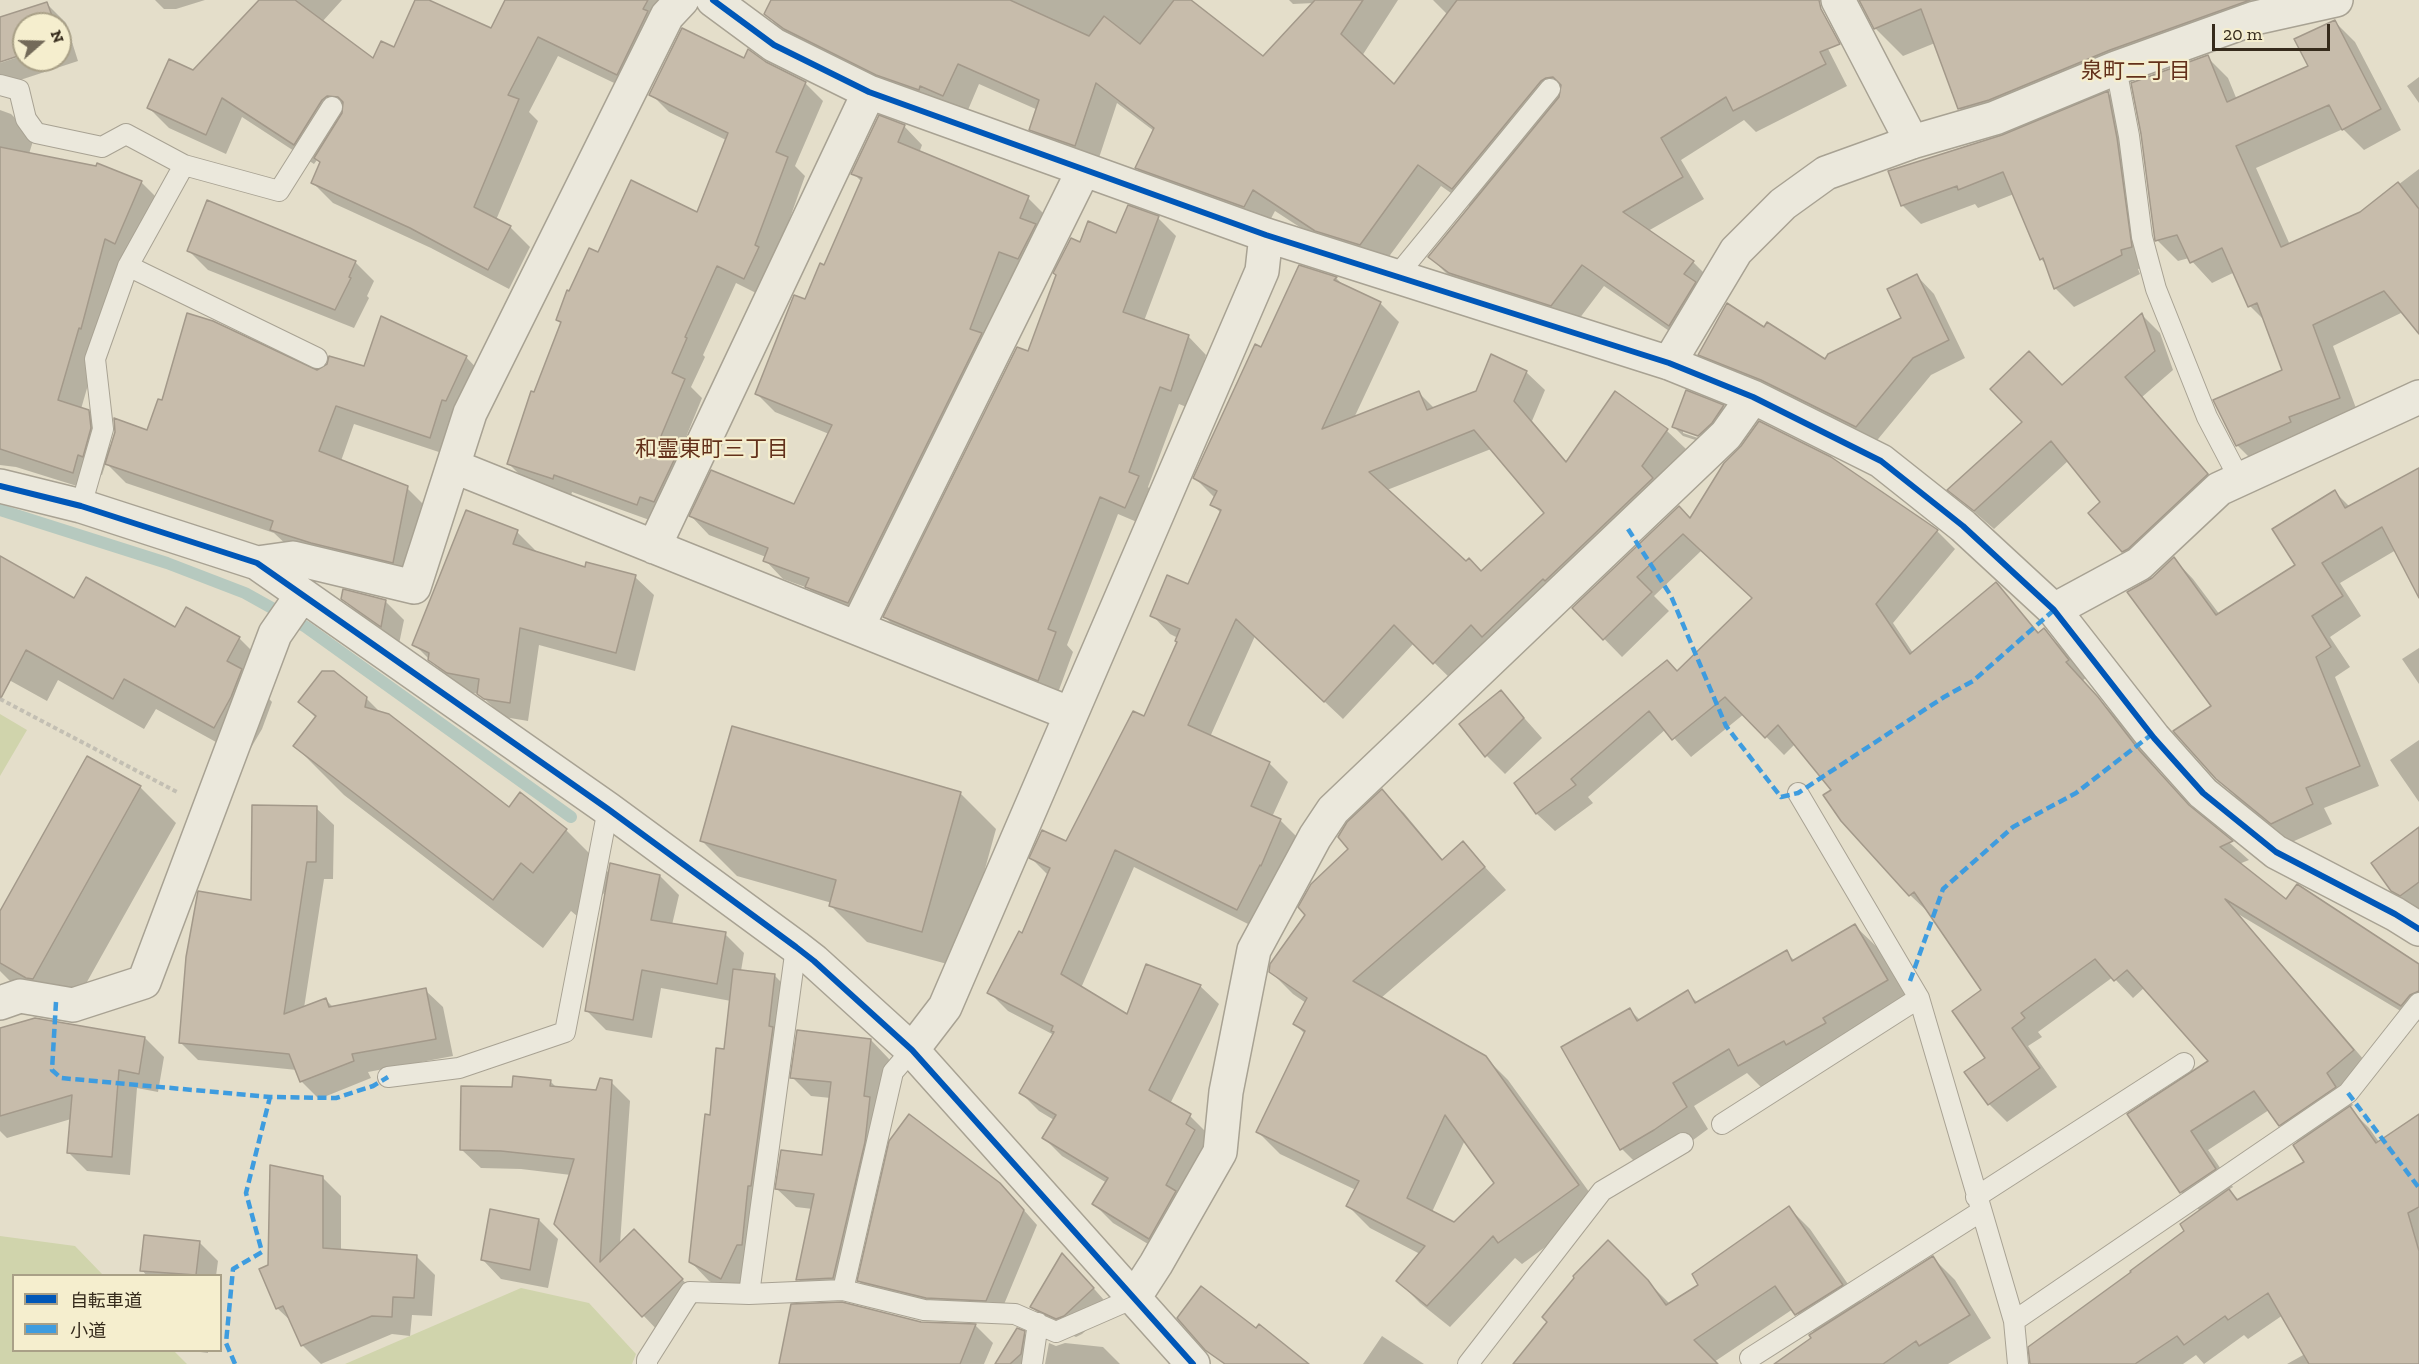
<!DOCTYPE html>
<meta charset="utf-8">
<style>
body{margin:0}
#map{position:relative;width:2419px;height:1364px;overflow:hidden;background:#e4deca;font-family:"Zilla Slab","Noto Sans JP",serif}
canvas{display:block}
.legend{position:absolute;left:12px;top:1274px;width:210px;height:78px;box-sizing:border-box;background:#f5eece;border:2px solid #a9a087;margin:0;padding:8px 10px;list-style:none;font-size:18px;color:#362b1c}
.legend li{display:flex;align-items:center;gap:12px;height:30px}
.legend b{width:30px;border:2px solid #a9a087}
.north{position:absolute;left:12px;top:12px;width:60px;height:60px;box-sizing:border-box;background:#f5eece;border:2px solid #a9a087;border-radius:50%;rotate:70deg;font-size:16px;font-weight:700;line-height:24px;text-align:center;color:#362b1c}
.north::after{content:'';display:block;margin:auto;width:21px;height:27px;background:#736a59;clip-path:polygon(50% 0,100% 100%,50% 72%,0 100%)}
.scale{position:absolute;left:2212px;top:24px;width:118px;height:27px;box-sizing:border-box;border:3px solid #362b1c;border-top:0;padding-left:8px;font-size:18px;line-height:21px;white-space:nowrap;color:#362b1c;-webkit-text-stroke:4px #f5eece;paint-order:stroke}
</style>
<div id="map">
<canvas width="2419" height="1364"></canvas>
<ul class="legend">
<li><b style="height:8px;background:#0057b8"></b>自転車道</li>
<li><b style="height:8px;background:#3e9cdf"></b>小道</li>
</ul>
<div class="north">N</div>
<div class="scale">20 m</div>
</div>
<script>
const ctx = document.querySelector('canvas').getContext('2d');
ctx.lineJoin = 'round';
function fill(path, color) {
  ctx.fillStyle = color;
  ctx.fill(path, 'evenodd');
}
function stroke(path, color, width, dash) {
  ctx.strokeStyle = color;
  ctx.lineWidth = width;
  ctx.lineCap = dash ? 'butt' : 'round';
  ctx.setLineDash(dash || []);
  ctx.stroke(path);
}
function label(font, color, halo, rows, align = 'center') {
  ctx.font = font + ' "Zilla Slab","Noto Sans JP",serif';
  ctx.lineWidth = 4.5;
  ctx.setLineDash([]);
  ctx.textBaseline = 'middle';
  ctx.strokeStyle = halo;
  ctx.fillStyle = color;
  for (const [text, x, y, turn = 0] of rows) {
    ctx.save();
    ctx.translate(x, y);
    ctx.rotate((+turn || 0) * Math.PI / 180);
    ctx.textAlign = isNaN(turn) ? turn : align;
    if (halo) ctx.strokeText(text, 0, 0);
    ctx.fillText(text, 0, 0);
    ctx.restore();
  }
}
fill(new Path2D(`
 M0 714 27 730 0 776Z
 M0 1236 75 1246 103 1275 14 1276V1350L174 1351 187 1364H0Z
 M521 1288 589 1303 636 1354 632 1364H345Z`), '#d0d4ac');
fill(new Path2D(`
 M155 0H205L176 9H164Z
 M261 0H342L322 22 374 60 394 49 416 0H426L492 30 507 0H661L637 94 558 56 529 112 538 121 496 220 510 227 530 247 509 289 431 248 333 203 313 183 321 163 317 160 314 164 242 117 226 154 169 128 149 108 194 72Z
 M772 0H1188L1274 67 1314 3 1293 4 1289 0H1398L1362 56 1395 87 1448 15 1433 0H1803L1847 86 1756 132 1744 120 1681 160 1704 199 1648 231 1693 262 1714 283 1691 346 1604 286 1573 327 1451 278 1430 257 1471 207 1441 186 1382 266 1338 252 1275 211 1266 228 1158 189 1136 167 1154 131 1117 103 1096 167 1052 151 1031 129 1038 110 979 84 965 117 940 110 787 36 766 14Z
 M1860 0H2255L2267 31 2106 91 2127 112 2150 266 2138 269 2140 274 2074 307 2055 288 2048 266 2041 259 2014 194 1978 208 1975 204 1921 224 1903 206 1890 172 2024 128V126L1987 136 1959 108 1935 43 1903 56 1875 28Z
 M47 4 66 23 78 61 5 85 0 79V63L24 55V60H60V44L68 41 67 38 60 41V24H24V52L0 60V19Z
 M2334 21 2355 42 2401 130 2364 150 2343 129 2256 168 2290 245 2361 213 2419 169V332L2403 312 2333 346 2360 419 2258 466 2237 445 2284 371 2266 322 2250 306 2235 272 2212 283 2189 258 2178 261 2157 240 2207 57 2228 78 2237 100 2310 67Z
 M744 60 765 63 805 83 823 101 795 166 805 176 762 296 736 283 703 355 705 357 691 387 702 398 677 459 693 476 655 522 572 492 571 496 526 481 508 463 561 324 557 319 598 254 698 214 726 140 669 112 651 94Z
 M2419 77V103L2407 86Z
 M0 110 11 114 32 135 33 141 29 154 141 182 161 202 99 347 81 409 88 411 108 431 110 452 148 432 317 372 466 357 484 376 448 455 354 424 341 461 407 488 426 507 412 580 290 548 274 533 126 483 106 463 102 475 98 474 93 491 16 467 0 465Z
 M904 126 922 145 919 153 1028 198 1046 216 867 621 826 605 808 588 783 579 765 560 766 557 709 535 691 516 795 506 829 434 775 412 757 394 825 267 862 182 853 173Z
 M1158 218 1176 236 1144 321 1188 336 1206 355 1189 408 1179 404 1148 487 1156 496 1144 525 1118 514 1067 645 1073 652 1056 698 903 635 885 617 1029 353 1081 244 1117 235Z
 M189 251 355 262 374 281 367 296 369 298 354 328 208 270Z
 M1300 267 1336 278 1344 286 1380 303 1399 322 1354 418 1419 393 1435 409 1526 372 1545 390 1532 421 1567 462 1615 393 1667 431 1686 449 1660 486 1453 681 1414 643 1343 719 1255 636 1210 737 1269 763 1288 782 1272 817 1280 820 1299 839 1256 928 1134 867 1081 988 1128 1016 1200 986 1219 1004 1170 1104 1190 1116 1208 1134 1213 1149 1168 1256 1113 1223 1094 1204 1107 1183 1062 1156 1044 1138 1054 1120 1039 1111 1021 1093 1054 1035 1008 1011 989 992 1022 935 1048 875 1031 858 1067 843 1144 718 1178 642V638L1170 634 1152 615 1188 586 1221 513 1212 504 1215 498 1195 478 1261 349ZM1491 449 1546 513 1482 573 1466 563 1387 490Z
 M1917 276 1934 294 1965 358 1931 375 1874 444 1717 372 1700 354 1765 329 1825 361 1903 319Z
 M2142 315 2160 333 2173 370 2142 397 2226 494 2142 570 2123 551 2102 503 2068 461 1994 529 1949 490Z
 M1686 392 1723 407 1732 416 1708 444 1683 436 1674 427ZM1683 429 1705 437 1704 440 1683 433Z
 M2419 470V583L2396 550 2340 583 2361 616 2330 637 2350 667 2335 677 2379 786 2324 808 2332 824 2292 842 2238 799 2217 778 2213 706 2152 579 2174 559 2193 579 2220 615 2297 566 2335 492 2350 507Z
 M467 512 517 532 536 551 535 553 586 568 635 577 654 595 635 671 539 645 528 721 504 717 479 694 467 692 448 678 414 644Z
 M1691 520 1937 531 1955 549 1893 623 1913 653 1996 584 2040 634 2044 630 2062 648 2086 678 2082 681 2116 717 2157 769 2196 813 2249 860 2239 864 2287 902 2419 966V1022L2238 914 2371 1068 2344 1092 2353 1105 2349 1108 2369 1128 2379 1142 2419 1116V1364H2287L2305 1354 2283 1315 2248 1339 2244 1335 2204 1364 2196 1355 2183 1364H2038L2186 1231 2200 1211 2181 1192 2129 1114 2210 1062 2145 987 2133 998 2113 977 2038 1032 2042 1037 2028 1046 2057 1087 2007 1122 1989 1104 1984 990 1928 912 1910 895 1833 790 1795 744 1784 755 1744 714 1691 757 1666 729 1588 797 1593 803 1555 831 1537 814 1516 783 1678 672 1753 599 1702 550 1654 596 1669 611 1622 657 1574 608ZM2269 1110 2280 1125 2298 1143 2306 1162 2239 1200 2228 1190 2233 1187 2208 1150Z
 M0 558 75 600 176 629 239 638 270 669 260 689 272 702 262 729 245 758 156 709 144 729 58 680 47 701 0 675Z
 M342 598 385 601 404 620 399 644 361 617Z
 M2419 648V684L2402 659Z
 M1501 692 1542 738 1505 774 1487 756 1461 724Z
 M366 698 381 713 509 809 520 794 566 830 610 874 611 865 660 876 679 895 672 925 725 934 744 953 741 971 774 975 793 994 739 1296 709 1281 691 1262 711 1116 725 1051 731 1001 661 988 652 1038 606 1030 587 1011 607 889 583 921 571 911 543 948 344 795 295 746 316 718 300 702Z
 M2419 740V802L2390 760Z
 M140 787 176 823 69 1014 15 986 0 971V914Z
 M1382 791 1404 813 1443 860 1463 843 1506 890 1381 998 1485 1057 1508 1080 1600 1207 1522 1264 1515 1258 1450 1327 1420 1303 1398 1281 1420 1254 1370 1228 1348 1206 1356 1190 1280 1154 1258 1132 1305 1034 1294 1023 1306 1003 1293 994 1270 971 1350 849ZM1465 1140 1496 1183 1455 1223 1432 1212Z
 M960 793 996 829 958 967 867 942 831 906 832 903 737 876 701 840Z
 M316 808 334 825 333 879H324L304 1008 326 1000 333 1007 425 990 443 1007 453 1056 368 1072 371 1078 319 1099 301 1081 297 1070 198 1060 180 1042 253 901Z
 M2419 832V913L2412 909 2392 890Z
 M1855 926 1878 948 1910 1003 1761 1087 1747 1073 1694 1106 1708 1129 1677 1152 1644 1171 1622 1149 1629 1009 1640 1020 1687 992 1698 1003 1786 952 1795 961Z
 M0 1030 145 1038 164 1057 158 1092 137 1088 130 1175 87 1171 68 1152 71 1119 7 1138 0 1131Z
 M871 1040 889 1059 883 1112 888 1117 883 1161 852 1297 817 1298 798 1279 813 1209 796 1207 777 1189 824 1157 831 1098 811 1096 792 1077Z
 M550 1081 557 1088 597 1091 611 1082 630 1101 620 1244 653 1249 701 1299 662 1335 556 1224 571 1175 521 1169 481 1168 462 1150 513 1089Z
 M322 1177 341 1196V1251L416 1256 435 1275 432 1316 412 1315 410 1336 392 1334 321 1364 302 1345 293 1323 277 1308Z
 M1014 1199 1037 1225 1000 1314 873 1295 859 1281Z
 M1789 1208 1810 1229 1861 1303 1933 1258 1955 1280 1991 1338 1948 1364H1776L1813 1338 1815 1333 1793 1309 1714 1362 1716 1364H1515L1549 1322 1608 1242 1670 1304 1700 1285Z
 M539 1220 558 1239 548 1288 501 1279 483 1260Z
 M199 1242 218 1261 216 1276H147L142 1270Z
 M1081 1274 1111 1308 1082 1334 1076 1337 1050 1326 1032 1307Z
 M921 1323 976 1326 993 1343 984 1364H780Z
 M1024 1333 1041 1350 1040 1364H997Z
 M1382 1336 1424 1364H1363Z
 M1049 1343 1056 1346 1065 1343 1103 1347 1120 1364H1045Z
 M185 1350H208V1353Z`), '#0003');
stroke(new Path2D(`
 M0 510 167 563 245 593 306 627 571 817`), '#b6c9bf', 12);
const building = new Path2D(`
 M259 0H295L373 58 381 41 394 47 415 0H429L491 28 505 0H648L643 9 648 11 617 75 538 37 508 95 519 99 474 207 511 226 488 270 410 228 311 183 320 162 314 158 342 113 343 102 338 97 327 96 322 100 294 145 222 98 206 135 147 108 169 59 193 70Z
 M771 0H1010L1089 36 1104 16 1140 44 1174 0H1191L1263 56 1315 0H1363L1341 34 1394 84 1457 0H1819L1821 9 1840 44 1820 52 1826 64 1733 111 1726 97 1661 138 1683 177 1623 212 1694 261 1684 274 1696 282 1669 326 1582 265 1551 306 1449 273 1428 257 1559 97 1561 85 1553 77 1546 78 1541 81 1452 189 1418 165 1360 245 1315 231 1253 190 1244 207 1135 168 1154 128 1096 83 1075 146 1029 130 1039 100 958 64 943 96 920 86 919 90 876 75 784 29 764 14Z
 M1859 0H2250L2110 50 1989 100 1958 109 1921 9 1874 29Z
 M47 2 55 24H24V54L0 62V17Z
 M2335 20 2381 109 2342 130 2329 105 2236 146 2281 247 2360 212 2398 182 2419 209V334L2384 291 2313 325 2340 398 2289 417 2291 422 2236 446 2213 400 2282 370 2257 303 2248 307 2222 248 2190 263 2177 235 2155 241 2141 134 2131 83 2208 55 2227 102 2308 66 2294 39Z
 M682 28 744 58 748 49 766 62 806 82 776 152 788 157 755 245 759 247 744 279 717 266 685 337 687 338 672 373 685 379 656 448 676 456 654 502 640 497 637 505 554 475 553 479 507 464 531 391 534 392 561 322 556 320 567 290 569 291 589 248 598 252 631 180 697 212 728 133 649 95Z
 M2108 91 2117 138 2132 247 2121 250 2122 255 2054 289 2043 258 2040 260 2003 172 1958 190 1957 186 1901 206 1888 171 2002 135Z
 M879 115 905 125 898 142 1029 196 1020 218 1036 224 1018 259 999 252 970 329 982 333 848 603 805 587 809 578 763 561 768 548 689 516 711 470 794 504 832 425 755 394 794 295 805 299 820 263 824 265 862 178 851 174Z
 M0 147 96 166 97 163 142 181 115 244 105 239 81 329 79 328 58 400 89 410 91 428 83 457 78 455 73 473 0 449Z
 M207 200 356 261 349 277 351 278 335 310 187 251Z
 M1128 205 1159 216 1123 312 1189 335 1171 391 1160 387 1129 472 1139 476 1125 508 1100 497 1048 629 1056 632 1038 681 883 617 1017 347 1028 351 1056 275 1053 273 1071 238 1080 242 1088 221 1116 233Z
 M1299 265 1337 277 1334 280 1381 302 1322 429 1419 391 1427 410 1476 391 1491 354 1527 371 1514 401 1566 462 1615 391 1668 429 1642 466 1653 478 1545 581 1543 579 1482 637 1471 625 1433 664 1394 625 1324 702 1236 619 1188 725 1270 762 1251 806 1281 819 1261 866 1260 865 1237 910 1115 850 1061 974 1127 1014 1146 964 1201 985 1149 1090 1191 1114 1186 1124 1195 1130 1166 1185 1176 1191 1149 1239 1092 1204 1108 1178 1042 1138 1056 1115 1019 1093 1054 1032 1051 1031 1053 1026 987 993 1019 931 1022 933 1050 868 1029 858 1042 830 1066 841 1133 711 1144 716 1177 642 1175 641 1180 629 1150 616 1167 575 1188 584 1221 510 1210 505 1217 491 1193 478 1255 344 1261 347ZM1474 430 1544 513 1481 571 1469 558 1466 561 1369 472Z
 M1917 274 1949 340 1913 358 1856 427 1761 380 1698 355 1727 303 1764 327 1767 322 1825 359 1828 354 1901 318 1887 289Z
 M187 313 213 321 317 370 327 364 329 356 364 366 381 316 467 356 446 401 442 400 430 438 336 406 319 451 408 486 393 563 311 543 270 530 273 521 105 464 115 432 114 418 147 430 158 399 162 400Z
 M2142 313 2155 351 2125 377 2208 474 2128 549 2122 552 2088 513 2100 502 2051 441 1974 511 1947 490 2022 422 1990 389 2029 351 2062 385Z
 M1686 390 1724 405 1712 423 1698 436 1672 427Z
 M1759 421 1831 457 1938 530 1876 604 1910 654 1996 582 2038 633 2044 628 2069 660 2066 662 2098 697 2139 750 2189 805 2233 841 2220 847 2286 899 2297 884 2419 964V991L2410 995 2401 1006 2225 899 2354 1050 2327 1073 2336 1087 2279 1126 2254 1091 2191 1131 2216 1169 2180 1193 2127 1114 2208 1061 2127 970 2114 981 2095 959 2021 1013 2025 1018 2012 1028 2040 1068 1988 1105 1964 1072 1985 1058 1952 1011 1981 990 1914 892 1909 896 1841 821 1823 795 1831 790 1778 725 1765 738 1725 697 1672 740 1649 711 1571 779 1576 785 1536 814 1514 783 1667 660 1677 671 1752 598 1683 534 1637 577 1652 592 1603 640 1572 608 1679 506 1690 518 1724 463 1741 446Z
 M2419 468V598L2382 527 2322 563 2343 596 2312 616 2331 647 2316 657 2360 766 2306 788 2313 804 2271 824 2216 779 2173 731 2211 706 2127 592 2152 578 2174 557 2216 615 2295 565 2272 529 2335 490 2345 508Z
 M466 510 518 530 513 544 585 567 586 562 636 575 616 653 520 628 510 703 484 699 477 694 479 679 447 673 428 660 429 653 412 645Z
 M0 556 74 598 86 577 175 627 186 607 240 637 227 661 242 669 231 697 214 728 124 679 113 699 26 650 0 700Z
 M343 589 386 600 381 627 341 599Z
 M322 671H334L367 697 365 707 389 714 509 807 520 792 567 829 533 873 521 863 493 900 293 746 316 716 298 702Z
 M1501 690 1524 718 1485 757 1459 724Z
 M732 726 961 792 922 932 829 906 836 880 700 841Z
 M87 756 141 786 33 979 26 978 0 963V911Z
 M1382 789 1442 860 1463 841 1485 867 1353 981 1486 1056 1579 1185 1498 1243 1493 1236 1427 1306 1396 1281 1425 1246 1346 1206 1359 1181 1256 1132 1305 1031 1293 1024 1307 998 1269 972 1270 964 1305 915 1298 907 1311 884 1348 849 1338 837 1347 822ZM1445 1115 1494 1183 1454 1222 1407 1198Z
 M252 805 317 806 316 862H307L284 1014 326 998 329 1007 426 988 436 1039 352 1054 354 1061 300 1082 289 1054 179 1043 186 957 198 891 251 900Z
 M2419 827V882L2400 896 2391 891 2371 863Z
 M610 863 660 875 651 920 726 932 717 984 642 970 633 1020 585 1011Z
 M1855 924 1888 980 1823 1018 1826 1023 1786 1045 1784 1041 1738 1066 1729 1049 1673 1083 1687 1107 1654 1130 1620 1150 1561 1047 1630 1008 1637 1021 1688 990 1695 1003 1787 950 1792 961Z
 M733 969 775 974 769 1026 773 1027 751 1186H748L742 1245H737L721 1279 689 1262 705 1114 710 1115 716 1048 724 1049Z
 M35 1018 145 1037 139 1074 119 1070 112 1157 67 1153 72 1095 0 1116V1028Z
 M797 1030 871 1039 864 1096 870 1097 865 1142 833 1278 796 1280 814 1194 775 1189 781 1150 822 1155 831 1082 790 1078Z
 M513 1076 551 1080 550 1086 596 1090 600 1078 612 1080 600 1262 634 1229 683 1279 642 1317 554 1224 574 1159 501 1151 460 1150 461 1086 512 1087Z
 M2350 1106 2376 1143 2419 1114V1207L2408 1213 2419 1251V1364H2309L2268 1293 2228 1320 2225 1316 2184 1345 2177 1336 2135 1364H2030L2028 1347 2131 1272 2130 1271 2184 1231 2180 1224 2229 1189 2237 1200 2304 1162 2293 1145Z
 M909 1114 1000 1183 1024 1210 986 1301 926 1298 857 1281 889 1141Z
 M270 1165 323 1176V1248L417 1255 414 1298 393 1297 392 1317 372 1316 301 1346 283 1306 276 1309 259 1269 268 1265Z
 M1789 1206 1843 1285 1795 1315 1775 1286 1694 1340 1718 1364H1513L1547 1322 1542 1317 1574 1278 1573 1276 1608 1240 1648 1280 1666 1305 1698 1285 1692 1274Z
 M490 1209 539 1219 530 1270 481 1260Z
 M144 1235 200 1241 196 1275 140 1271Z
 M1062 1253 1094 1288 1064 1316 1056 1319 1030 1307Z
 M1933 1256 1970 1315 1919 1346 1916 1341 1883 1364H1774L1811 1338 1809 1335Z
 M1201 1286 1256 1328 1259 1324 1309 1364H1225L1205 1350 1177 1318Z
 M842 1302 921 1322 976 1324 960 1364H779L791 1304Z
 M1017 1328 1025 1331 1021 1354 1010 1364H995Z`);
fill(building, '#c7bcab');
stroke(building, '#a3998a', 1.5);
const lane = new Path2D(`
 M2116 68 2129 136 2142 237 2156 289 2207 417 2240 480
 M0 85 19 90 26 119 36 133 102 147 126 134 184 165 279 191 332 107
 M128 266 317 358
 M1395 278 1550 89
 M81 506 103 429 95 359 128 266 184 165
 M1798 793 1919 998 2014 1321 2018 1364
 M388 1077 459 1068 565 1032 608 809
 M1722 1124 1919 998
 M1976 1197 2184 1063
 M843 1290 893 1072 912 1050
 M749 1294 796 947
 M2014 1321 2348 1093 2419 1003
 M1750 1358 1980 1212
 M647 1364V1360L690 1292 749 1294 843 1290 924 1310 1015 1314 1056 1332 1134 1298
 M1032 1364 1038 1323
 M1468 1364 1602 1191 1683 1143`);
const street = new Path2D(`
 M713 0 774 45 869 92 1266 235 1669 363 1753 397 1881 461 1963 526 2054 610 2154 738 2203 793 2276 852 2395 914 2419 929
 M1838 0 1912 142
 M1669 363 1736 251 1783 204 1826 173 1912 142 1995 118 2116 68 2255 18 2336 0
 M453 466 1071 714
 M0 486 81 506 257 563 608 809 796 947 814 961 912 1050 1193 1364
 M654 547 869 92
 M257 563 293 558 414 587 470 413 667 16 682 0
 M2054 610 2139 564 2219 489 2419 397
 M857 628 1083 171
 M0 1003 20 996 73 1005 144 982 275 634 302 595
 M912 1050 945 1007 1262 271 1266 235
 M1134 1298 1156 1264 1220 1152 1226 1092 1254 950 1315 837 1333 810 1726 435 1753 397`);
stroke(lane, '#a8a293', 22);
stroke(street, '#a8a293', 36);
stroke(new Path2D(`
 M0 699 177 792`), '#c3bfb3', 4, [4.5, 3]);
stroke(lane, '#ebe8dc', 20);
stroke(street, '#ebe8dc', 33);
stroke(new Path2D(`
 M1628 529 1671 596 1726 726 1781 797 1798 793 1944 697 1973 681 2054 610
 M1910 981 1943 889 2013 827 2076 793 2151 735
 M56 1002 52 1070 61 1078 270 1097 336 1098 373 1086 388 1077
 M2348 1093 2419 1188
 M235 1364 226 1343 233 1269 262 1252 246 1193 270 1097`), '#3e9cdf', 4.5, [9, 4.5]);
stroke(new Path2D(`
 M713 0 774 45 869 92 1266 235 1669 363 1753 397 1881 461 1963 526 2054 610 2154 738 2203 793 2276 852 2395 914 2419 929
 M0 486 81 506 257 563 608 809 796 947 814 961 912 1050 1193 1364`), '#0057b8', 6);
label('22px', '#63311b', '#f5eece', [
 ["泉町二丁目",2136,72],
 ["和霊東町三丁目",712,450]
]);
</script>
